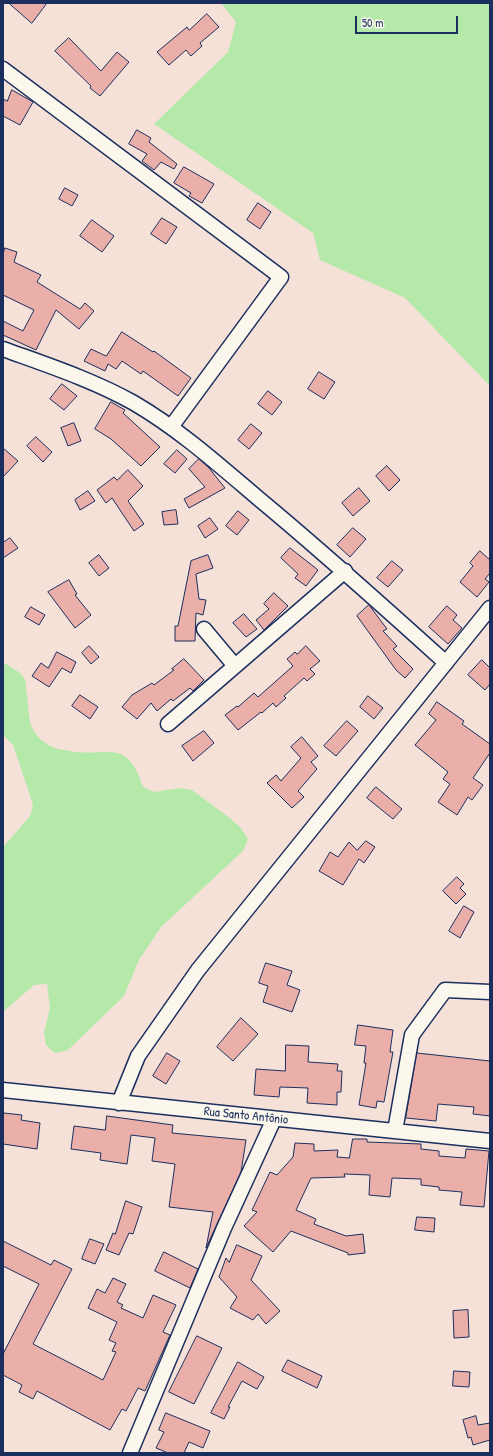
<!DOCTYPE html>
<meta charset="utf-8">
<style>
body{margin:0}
#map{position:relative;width:493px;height:1456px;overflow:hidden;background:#f6e1d8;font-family:"Patrick Hand",sans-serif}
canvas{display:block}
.frame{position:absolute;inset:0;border:4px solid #1b2f5e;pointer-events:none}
.scale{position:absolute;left:355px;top:16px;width:103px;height:18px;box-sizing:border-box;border:2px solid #1b2f5e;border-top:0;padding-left:5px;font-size:12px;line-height:14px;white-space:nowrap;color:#1b2f5e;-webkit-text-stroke:3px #fbf7ec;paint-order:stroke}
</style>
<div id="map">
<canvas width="493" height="1456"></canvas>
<div class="frame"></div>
<div class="scale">50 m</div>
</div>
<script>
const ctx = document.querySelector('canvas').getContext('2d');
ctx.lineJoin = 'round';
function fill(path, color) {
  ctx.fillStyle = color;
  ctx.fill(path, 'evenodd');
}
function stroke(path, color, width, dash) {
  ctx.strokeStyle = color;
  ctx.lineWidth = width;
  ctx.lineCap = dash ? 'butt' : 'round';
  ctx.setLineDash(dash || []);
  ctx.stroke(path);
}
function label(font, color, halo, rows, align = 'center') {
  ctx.font = font + ' "Patrick Hand",sans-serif';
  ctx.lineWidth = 3.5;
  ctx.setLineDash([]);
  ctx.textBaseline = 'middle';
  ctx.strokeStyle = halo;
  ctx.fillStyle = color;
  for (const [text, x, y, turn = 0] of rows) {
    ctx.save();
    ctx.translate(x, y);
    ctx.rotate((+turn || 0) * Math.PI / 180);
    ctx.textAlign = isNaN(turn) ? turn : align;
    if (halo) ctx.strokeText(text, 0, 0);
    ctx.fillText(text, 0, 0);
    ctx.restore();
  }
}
fill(new Path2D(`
 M221 3H490V386L405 298 320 260 313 233 154 124 228 52 236 22Z
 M4 663C11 667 19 671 24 678 26 681 26 686 26 690 31 715 24 730 50 746 54 748 60 749 65 750 106 760 126 734 143 787L154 792 179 788 192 790 231 819 240 827 248 839 243 851 161 927 139 960 124 996 68 1050 55 1053 46 1045 44 1032 50 1008 47 984 34 985 3 1012V847L30 816 33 805 13 745 3 735V664Z`), '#b5e9aa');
const building = new Path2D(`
 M9 3H47L32 23Z
 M207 14 219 27 200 43 202 46 191 56 186 50 169 65 157 52 187 27 189 30Z
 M69 38 101 71 117 52 129 62 100 96 90 88 91 86 55 51Z
 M12 90 33 102 20 125 3 116V99L7 101Z
 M137 130 151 138 149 142 177 164 174 169 161 162 154 170 142 161 147 154 129 144Z
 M184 167 214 184 202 203 189 196 191 193 174 183Z
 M65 188 78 195 72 206 59 199Z
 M258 203 271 212 260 229 247 220Z
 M162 218 177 227 166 244 151 234Z
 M92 220 114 236 102 252 80 236Z
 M5 248 17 252 14 262 41 275 37 282 80 309 85 303 94 311 79 329 56 310 36 350 3 335V321L23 331 34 310 3 295V255Z
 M122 332 153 352 154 351 191 378 178 396 143 371 141 374 122 361 116 369 108 364 105 371 84 361 91 349 106 356Z
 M319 372 335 382 324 399 308 389Z
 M62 384 77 396 64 410 50 399Z
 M268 391 282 402 272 415 258 404Z
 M111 402 125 410 123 413 160 447 141 466 111 439 95 429Z
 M74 423 81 441 68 446 61 428Z
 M251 424 262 433 249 449 238 440Z
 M36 437 52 452 43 462 27 446Z
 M3 448 18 461 3 477Z
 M177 450 187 459 175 473 164 464Z
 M199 459 209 468 225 488 189 508 184 499 205 487 189 469Z
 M387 466 400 480 389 491 376 476Z
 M128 470 143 486 128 501 144 524 134 531 112 498 106 503 97 490 114 477 117 480Z
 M359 488 370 501 353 516 342 503Z
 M88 491 95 501 80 510 75 500Z
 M176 510 178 524 164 525 162 512Z
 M238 511 249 520 237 535 226 526Z
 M210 518 218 529 205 538 198 526Z
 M353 528 366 539 350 557 337 545Z
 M10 538 18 548 3 558V543Z
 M290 548 318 570 306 586 295 578 298 574 281 558Z
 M480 551 490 560V573L485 579 489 582 477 597 460 582 473 566 470 563Z
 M99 555 109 568 99 576 89 563Z
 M208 555 213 568 196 574 199 599 206 600 203 615 196 613 195 641H175V626H178L191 561Z
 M392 561 403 570 388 587 377 578Z
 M69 580 77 594 75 595 91 615 75 628 48 592Z
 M274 593 288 606 264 630 256 620 269 609 264 604Z
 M369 605 387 629 383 631 397 646 393 649 413 669 405 678 396 670 357 616Z
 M447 606 457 615 453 620 462 628 448 644 429 627Z
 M31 607 45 615 39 625 25 617Z
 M244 614 257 629 246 637 233 623Z
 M89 646 99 657 91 664 82 653Z
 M306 646 320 661 310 669 315 674 307 681 304 678 284 696 286 698 276 707 273 703 262 713 261 712 238 730 225 715 237 706 238 707 254 693 258 697 293 666 287 659 295 652 297 654Z
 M57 652 76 662 71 673 62 668 49 687 32 676 41 663 48 668Z
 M184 659 204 680 193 691 190 688 173 701 171 699 157 711 151 703 137 719 122 707 132 695 152 683 154 685 174 670 172 669Z
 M482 660 490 668V684L485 690 468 675Z
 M80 695 98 707 90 719 72 706Z
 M368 696 383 708 374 719 360 707Z
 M437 702 464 721 462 724 490 744V753L473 778 483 785 472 800 468 797 457 815 438 802 450 784 443 779 448 772 415 745 436 720 429 714Z
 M347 721 358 731 336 756 324 746Z
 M204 731 214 743 193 761 182 746Z
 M302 737 318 756 311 762 317 769 298 791 304 797 292 808 267 783 276 775 281 781 301 758 291 747Z
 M376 787 402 809 393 819 367 798Z
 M366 841 375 847 364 863 359 859 343 885 319 871 330 852 338 857 349 842 357 850Z
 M457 877 464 884 460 888 466 894 456 904 443 891Z
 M464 906 474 912 460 938 449 931Z
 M266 963 292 971 287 985 300 990 292 1012 263 1002 268 986 259 983Z
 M241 1018 258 1034 233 1061 217 1047Z
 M358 1025 393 1030 390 1052H393L384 1102 377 1101 376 1108 359 1105 366 1063H364L366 1046 355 1045Z
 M286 1045 309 1046 308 1062 338 1064 337 1071H342L341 1092H337V1105L307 1103 308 1088 280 1087 279 1097 254 1095 256 1069 285 1071Z
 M167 1053 180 1061 166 1084 153 1076Z
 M417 1053 490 1061V1116L473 1114 474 1107 438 1104 436 1121 406 1118Z
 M4 1113 22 1115 21 1120 40 1123 37 1149 3 1144Z
 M107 1116 173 1125 172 1133 246 1140 241 1172 206 1248 213 1212 169 1207 175 1164 152 1161 155 1138 131 1135 127 1164 100 1160 101 1153 71 1149 74 1126 105 1130Z
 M353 1139H367V1142L421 1144V1149L439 1151V1156L465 1158 466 1149 489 1151 484 1207 460 1205 462 1192 439 1190V1187L421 1185V1179L392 1178 390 1197 369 1195 370 1175 344 1174 345 1177 311 1178 296 1210 316 1219 314 1224 346 1236 363 1234 365 1253 348 1255V1253L291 1231 273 1252 244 1226 257 1212 252 1210 270 1172 277 1175 293 1157 295 1143 314 1144V1151L338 1150 337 1157 349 1158Z
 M126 1201 142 1207 133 1234 129 1233 119 1255 106 1250 113 1233 115 1234Z
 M417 1217 435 1218 434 1232 415 1230Z
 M90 1239 104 1244 95 1264 82 1259Z
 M3 1241 51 1265 54 1260 72 1269 33 1344 103 1380 116 1352 112 1351 116 1343 109 1340 117 1322 88 1308 97 1289 105 1293 113 1278 126 1284 117 1302 123 1305 121 1308 143 1318 153 1295 176 1305 163 1332 170 1335 145 1391 138 1388 126 1411 122 1409 110 1430 37 1391 33 1399 19 1392 22 1385 3 1375V1354L39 1284 3 1266Z
 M237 1245 262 1256 251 1280 280 1311 266 1324 258 1314 253 1320 230 1308 237 1297 219 1277 226 1258 229 1262Z
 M164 1252 198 1269 190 1288 155 1271Z
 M468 1310 469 1337 454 1338 453 1311Z
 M197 1336 222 1348 194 1404 169 1392Z
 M288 1360 322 1376 317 1388 282 1371Z
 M238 1362 264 1377 257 1389 242 1381 228 1407H230L224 1419 211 1413Z
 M454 1371 470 1372 469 1387 453 1386Z
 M166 1413 210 1431 203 1448 189 1442 184 1453H168L156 1448 164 1432 159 1430Z
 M476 1416 478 1425 490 1423V1440L473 1445 471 1437 468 1438 463 1420Z`);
fill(building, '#e9afa8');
stroke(building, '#1b2f5e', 1);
const minor = new Path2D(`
 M3 69 281 277 171 427
 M3 349C47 365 93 380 134 403 180 430 219 465 259 499 323 552 384 607 446 663
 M204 629 235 666
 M168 724 345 571
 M3 1090 490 1141
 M119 1103 138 1056 198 970 490 608
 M395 1131 412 1035 445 990 490 992
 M130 1453 224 1228 274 1119`);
stroke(minor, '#1b2f5e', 17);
stroke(minor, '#fbf7ec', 14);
label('13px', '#1b2f5e', '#fbf7ec', [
 ["Rua Santo Antônio",246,1116,6]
]);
</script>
